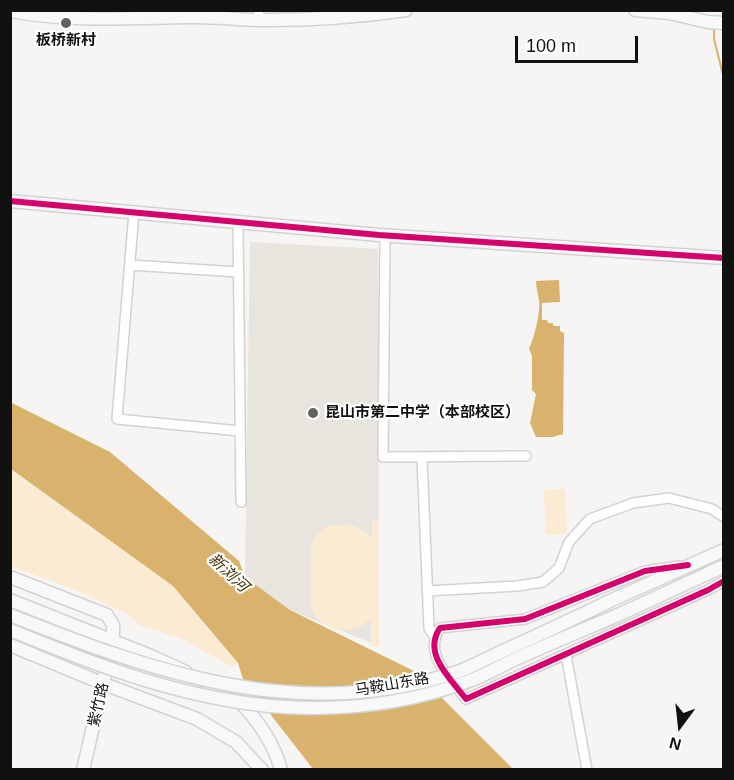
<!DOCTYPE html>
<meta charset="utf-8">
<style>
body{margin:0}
#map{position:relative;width:734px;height:780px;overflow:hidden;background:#f7f5f3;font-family:Helvetica,sans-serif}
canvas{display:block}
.frame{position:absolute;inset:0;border:12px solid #11110f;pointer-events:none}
.north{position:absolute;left:650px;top:696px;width:60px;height:60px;-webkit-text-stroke:4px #fff;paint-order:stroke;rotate:195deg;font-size:16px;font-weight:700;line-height:24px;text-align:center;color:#11110f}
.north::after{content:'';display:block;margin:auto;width:21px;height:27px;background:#11110f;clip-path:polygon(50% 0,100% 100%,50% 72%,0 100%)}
.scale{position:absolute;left:515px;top:36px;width:123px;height:27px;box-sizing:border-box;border:3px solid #11110f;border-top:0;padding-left:8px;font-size:18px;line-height:21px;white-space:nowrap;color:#11110f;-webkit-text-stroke:4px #fff;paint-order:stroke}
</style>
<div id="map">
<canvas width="734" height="780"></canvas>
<div class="frame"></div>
<div class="north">N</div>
<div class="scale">100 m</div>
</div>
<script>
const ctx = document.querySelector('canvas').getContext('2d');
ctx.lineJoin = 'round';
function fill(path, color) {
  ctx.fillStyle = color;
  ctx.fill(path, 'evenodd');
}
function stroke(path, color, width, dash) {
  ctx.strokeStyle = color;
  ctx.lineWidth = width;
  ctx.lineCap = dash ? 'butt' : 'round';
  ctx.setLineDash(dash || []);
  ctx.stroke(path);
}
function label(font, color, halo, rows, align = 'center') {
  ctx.font = font + ' Helvetica,"Noto Sans SC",sans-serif';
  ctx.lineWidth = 4.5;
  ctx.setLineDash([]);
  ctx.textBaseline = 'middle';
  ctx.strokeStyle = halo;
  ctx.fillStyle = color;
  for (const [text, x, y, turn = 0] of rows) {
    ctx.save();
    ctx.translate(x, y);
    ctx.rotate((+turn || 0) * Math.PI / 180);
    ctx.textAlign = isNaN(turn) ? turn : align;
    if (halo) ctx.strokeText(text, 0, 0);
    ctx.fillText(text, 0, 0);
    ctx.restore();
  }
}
fill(new Path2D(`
 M250 242 378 249 379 646 290 610 245 577Z`), '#e8e4de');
fill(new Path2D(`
 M10 469 173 586 238 663 233 667 180 638 139 625 129 615 82 593 11 566Z
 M565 489 567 534 546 535 544 490Z
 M372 519H378L379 646H371V619L360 627 349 630 334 629 318 619 310 606 311 545 316 535 328 526 348 524 360 528 372 537Z`), '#faebd2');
fill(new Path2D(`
 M559 280 560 302 542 303V320H547L548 323H553V326H560V331L564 333 563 434 553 437H536L530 423 536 394 532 390V356L529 349C534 338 541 312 539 300 538 294 536 288 536 281Z
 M10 402 110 452 239 561 245 577 290 610 416 672 513 769H313L243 679 238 663 173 586 11 469Z`), '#d9b26d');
stroke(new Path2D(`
 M714 27V39L724 79`), '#d9b26d', 2);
const street = new Path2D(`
 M258 20 259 10
 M134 212 117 419 240 431
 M238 222 241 502
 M385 235 383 457 526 456
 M130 265 238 272
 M422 457 429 628 434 636
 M680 566 645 571 525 619 440 628C422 654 451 679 466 699L708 590 724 581
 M427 591 517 586 543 582 559 568 569 542 590 519 633 503 669 498 712 509 724 517
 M566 655 587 770`);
const secondary = new Path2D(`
 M635 10 669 13 708 22 724 23
 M10 11C69 22 128 18 188 17 213 16 239 20 265 20 312 20 359 17 406 10
 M10 201 379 235 724 258
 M10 577 107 615 113 625V640L83 770
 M10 600 151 656 186 672
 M612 600 724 550
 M618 615 724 566
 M10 645 104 684 197 719 236 742 262 770
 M204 681C214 686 228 691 237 699 256 718 274 743 281 770`);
stroke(street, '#d3d2d1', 12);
stroke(secondary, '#d3d2d1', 15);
stroke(street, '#fefefd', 9);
stroke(secondary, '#f7f8fa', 12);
const secondaryBridge = new Path2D(`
 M10 615C156 673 303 725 460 671 475 665 490 657 505 650 541 634 577 617 612 600
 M10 630C79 658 149 686 222 699 302 715 392 710 469 681 486 675 502 665 518 658 551 643 585 629 618 615`);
stroke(secondaryBridge, '#d3d2d1', 15, []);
stroke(secondaryBridge, '#f7f8fa', 12);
stroke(new Path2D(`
 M10 201 379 235 724 258
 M688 565 645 571 525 619 440 628C422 654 451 679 466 699L708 590 724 581`), '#d6006c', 6);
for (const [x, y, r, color] of [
 [66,23,6,"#62615f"],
 [313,413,6,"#62615f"]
]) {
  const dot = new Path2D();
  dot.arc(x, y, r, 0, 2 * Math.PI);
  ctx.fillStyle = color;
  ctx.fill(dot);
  stroke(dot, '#fff', 2);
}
label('bold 15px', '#11110f', '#fff', [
 ["板桥新村",66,41],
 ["昆山市第二中学（本部校区）",325,413,"left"]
]);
label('15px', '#11110f', '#fff', [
 ["马鞍山东路",392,685,-10],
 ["紫竹路",99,705,-77]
]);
label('italic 16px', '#4d370e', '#fff', [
 ["新浏河",228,573,43]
]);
</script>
